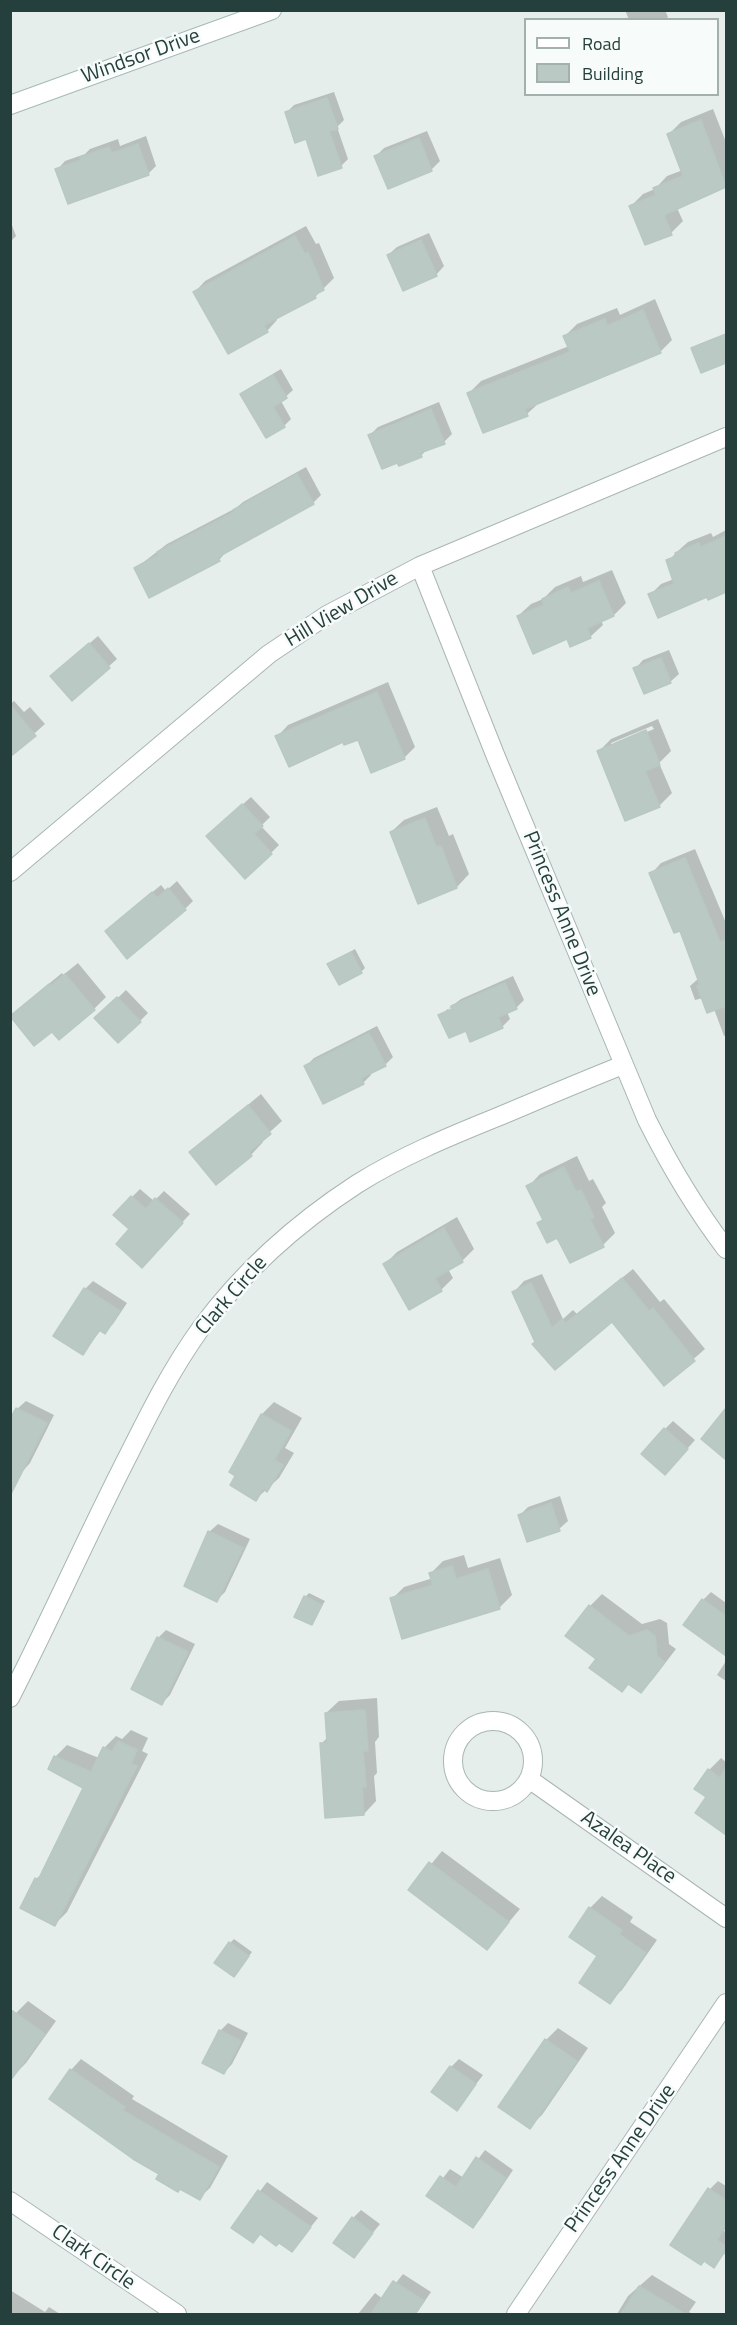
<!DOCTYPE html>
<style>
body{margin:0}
#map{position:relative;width:737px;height:2325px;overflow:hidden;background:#e6eeec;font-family:"Titillium Web",sans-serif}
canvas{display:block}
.frame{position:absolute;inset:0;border:12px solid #25403c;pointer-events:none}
.legend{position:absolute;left:524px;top:18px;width:195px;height:78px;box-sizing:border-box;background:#f7fbf9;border:2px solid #a3b0ad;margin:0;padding:8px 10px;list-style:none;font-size:18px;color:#25403c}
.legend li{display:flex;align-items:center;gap:12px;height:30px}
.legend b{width:30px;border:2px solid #a3b0ad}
</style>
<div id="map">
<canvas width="737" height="2325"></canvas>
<div class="frame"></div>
<ul class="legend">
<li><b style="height:8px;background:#fff"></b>Road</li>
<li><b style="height:16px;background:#bbc9c5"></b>Building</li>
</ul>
</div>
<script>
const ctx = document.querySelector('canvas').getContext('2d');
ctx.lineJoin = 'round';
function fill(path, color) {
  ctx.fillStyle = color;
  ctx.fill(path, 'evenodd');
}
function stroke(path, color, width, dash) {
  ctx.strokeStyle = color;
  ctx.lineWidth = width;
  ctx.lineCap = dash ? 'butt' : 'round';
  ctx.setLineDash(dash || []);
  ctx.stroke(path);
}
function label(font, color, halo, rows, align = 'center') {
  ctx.font = font + ' "Titillium Web",sans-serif';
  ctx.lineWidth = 5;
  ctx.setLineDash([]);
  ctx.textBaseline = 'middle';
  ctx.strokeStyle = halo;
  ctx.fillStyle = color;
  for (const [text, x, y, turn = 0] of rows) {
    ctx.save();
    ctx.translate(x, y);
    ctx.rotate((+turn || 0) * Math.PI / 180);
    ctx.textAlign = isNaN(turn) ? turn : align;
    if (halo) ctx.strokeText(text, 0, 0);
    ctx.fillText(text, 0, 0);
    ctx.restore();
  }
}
fill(new Path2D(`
 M625 10H665L668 17 665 20H629Z
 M334 92 344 120 337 127 348 159 341 166 307 137 287 112 294 105Z
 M713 109 726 142V186L677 208 683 221 671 233 631 206 643 194 655 189 667 176 683 170 669 134 681 122Z
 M427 131 440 161 431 170 376 156 384 148Z
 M146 136 156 166 148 174 57 170 65 161 85 154 90 149 118 139 120 146Z
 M10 220 16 236 10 242Z
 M306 226 316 244 319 243 334 278 315 297 276 317 277 320 267 331 195 292 205 281Z
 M429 233 444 266 436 275 388 255 397 247Z
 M655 299 672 340 660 352 540 402 527 414 469 393 481 381 569 346 565 336 577 324 617 308 620 315Z
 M717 337 726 359 693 349 697 345Z
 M281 369 293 390 281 401 291 419 284 426 242 395 249 388Z
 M439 402 452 434 444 442 427 449 421 456 370 435 378 427Z
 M306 467 321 495 313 503 227 551 219 560 136 568 167 544 236 508 243 502Z
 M726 530V591L709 598 708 595H650L661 584 674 579 668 561 679 550 688 542 711 533 713 537Z
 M612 570 626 603 614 615 601 620 603 625 590 637H568L518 616 531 604 543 599 555 587 581 576 583 582Z
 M98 636 117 659 72 699 61 668Z
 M669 650 679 674 670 682 635 669 643 660Z
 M388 682 415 747 404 758 358 738 344 740 277 737 288 725Z
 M14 701 24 712 30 707 45 724 10 755V704Z
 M658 719 671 751 659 763 672 793 660 805 626 819 599 751 611 739ZM652 726 654 729 611 747V743Z
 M251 797 270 817 261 826 279 845 271 853 216 828Z
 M437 807 449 836 453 834 469 874 457 887 419 902 391 832 404 820Z
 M695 849 726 923V1035L724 1036 714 1009 703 998 695 1000 690 986 699 978 681 929 651 874 661 863Z
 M177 881 193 901 185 909 115 923 161 885 166 891Z
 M355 949 365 968 361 972 329 964Z
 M78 963 106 997 94 1009 23 1005 62 973 63 975Z
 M513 976 524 1000 516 1008 507 1012 510 1019 502 1027 466 1029 440 1015 461 999ZM458 1004 459 1007 448 1012V1009Z
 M126 990 148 1013 140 1021 105 1010Z
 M377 1026 393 1057 385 1065 370 1072 371 1075 363 1083 306 1066 314 1058Z
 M261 1094 282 1121 261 1140 263 1142 251 1155 216 1183 191 1152Z
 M577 1156 589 1181 593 1179 606 1203 602 1207 615 1233 603 1245 539 1223 544 1218 528 1187 540 1174Z
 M140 1189 154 1201 164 1191 190 1214 150 1257 131 1229 132 1197Z
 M457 1217 474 1249 462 1261 448 1269 453 1278 441 1290 385 1264 397 1252Z
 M633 1269 660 1302 664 1299 705 1349 665 1384 612 1320 537 1342 514 1292 524 1281 542 1274 563 1319 573 1310 577 1314Z
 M93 1281 127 1303 113 1324 104 1332 101 1330 83 1353 85 1289Z
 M26 1401 54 1415 30 1463 22 1472 17 1409Z
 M274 1402 302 1418 285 1448 294 1453 279 1478 256 1499 237 1475 231 1471 262 1414Z
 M726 1411V1458L703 1439Z
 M673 1421 695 1440 673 1465 665 1429Z
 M560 1496 568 1521 559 1529 520 1515 528 1507Z
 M218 1524 250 1539 225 1592 217 1600 209 1532Z
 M464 1555 468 1568 500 1558 512 1595 500 1607 403 1637 392 1599 404 1587 433 1578 431 1573 443 1561Z
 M711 1592 726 1603V1624L719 1635 703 1600Z
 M309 1593 325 1601 311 1624 305 1597Z
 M602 1594 642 1624 660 1619 667 1623 669 1644 676 1649 653 1679 641 1691 598 1658 590 1606Z
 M166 1630 195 1644 170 1695 162 1703 158 1638Z
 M726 1661V1681L717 1675Z
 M377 1698 379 1737 375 1742 377 1773 374 1776 376 1801 364 1814 321 1744 328 1737 326 1713 339 1701Z
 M131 1730 148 1738 142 1751 148 1754 67 1912 55 1924 36 1879 44 1872 85 1788 55 1757 67 1745 99 1758 104 1748 116 1736 122 1739Z
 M721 1758 726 1762V1832L708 1797 709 1770Z
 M442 1851 520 1909 487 1948 410 1890Z
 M602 1896 633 1917 630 1922 657 1940 622 1990 609 2002 590 1908Z
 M234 1939 252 1952 237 1972 230 1943Z
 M28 2001 56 2021 26 2063 14 2075 16 2013Z
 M228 2023 248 2033 232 2064 224 2073 220 2031Z
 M558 2028 588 2048 542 2115 529 2127 546 2040Z
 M81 2059 134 2096 132 2099 228 2156 210 2188 199 2198 161 2174 71 2070Z
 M459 2059 483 2075 457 2109 451 2067Z
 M485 2150 513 2170 481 2218 473 2227 429 2196 450 2169 464 2178Z
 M718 2181 726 2186V2227L724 2231 726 2232V2252L714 2266 672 2245 710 2189Z
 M267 2182 318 2218 292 2250 279 2241 261 2234 253 2241 233 2227Z
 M361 2210 380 2224 354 2256 353 2218Z
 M403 2274 431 2292 416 2314H358L375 2293 383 2299Z
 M652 2275 696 2302 689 2312 693 2314H617L628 2296Z
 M10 2290 45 2312 49 2307 60 2314H10Z`), '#0003');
const building = new Path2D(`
 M327 98 338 129 329 131 342 168 318 176 306 139 295 143 285 112Z
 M701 120 726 187 664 215 672 235 645 245 629 206 656 195 653 188 683 176 667 134Z
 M419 138 432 171 388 189 374 156Z
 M138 144 149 175 68 204 55 169 81 160 80 157 109 147 112 153Z
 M295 236 305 254 308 252 324 290 314 295 316 298 264 325 268 332 228 354 193 292Z
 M421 240 437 276 403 291 387 255Z
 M643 310 661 353 525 409 528 416 483 433 467 393 570 352 563 336 605 319 607 326Z
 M726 334V363L701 373 691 348Z
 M273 375 287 398 273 407 285 427 266 438 240 394Z
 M431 409 445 444 420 453 422 457 399 466 397 463 382 469 368 435Z
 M297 474 314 504 218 557 220 561 149 598 134 568 158 555 157 552 234 512 233 510Z
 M726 536V592L708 600 707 597 658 618 648 594 674 584 666 560 677 556 675 553 699 543 701 547Z
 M599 581 614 616 587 628 591 638 570 647 567 639 533 654 517 616 544 605 542 599 568 587 571 593Z
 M89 643 110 668 72 701 50 676Z
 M661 658 671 683 644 694 633 668Z
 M377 692 405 759 371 773 358 740 344 745 343 742 289 767 275 736Z
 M10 705 36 736 10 757Z
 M646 730 660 765 645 771 660 807 625 821 597 751Z
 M242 804 263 826 254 834 272 854 245 879 206 836Z
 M425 818 436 847 441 846 457 888 418 904 390 832Z
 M685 858 720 942 726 940V1006L707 1013 697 986 700 985 680 931 674 933 649 873Z
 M168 888 186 910 127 959 105 931 152 892 157 898Z
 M351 952 362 973 339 985 327 964Z
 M65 974 95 1010 59 1040 52 1032 34 1046 10 1016 49 984 50 986Z
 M505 983 517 1009 498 1017 503 1028 470 1042 466 1031 449 1038 438 1015 452 1009 451 1006Z
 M117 997 141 1022 118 1043 94 1018Z
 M369 1033 386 1066 361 1078 364 1084 323 1104 304 1066Z
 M248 1105 271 1134 249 1152 252 1156 216 1185 189 1152Z
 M564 1167 576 1192 581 1190 594 1217 590 1219 604 1247 570 1263 557 1238 547 1243 537 1223 543 1220 526 1186Z
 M131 1196 146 1209 155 1198 183 1223 142 1268 116 1244 129 1229 113 1215Z
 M444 1228 463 1262 435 1278 442 1291 409 1310 383 1264Z
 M622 1278 649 1311 653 1308 695 1361 664 1386 612 1322 555 1370 532 1344 535 1342 512 1292 531 1283 552 1328 562 1319 566 1323Z
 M84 1288 120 1311 105 1334 99 1330 83 1355 53 1336Z
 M16 1408 47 1423 10 1496V1419Z
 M726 1408V1460L701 1439Z
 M261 1414 291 1431 274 1460 283 1465 267 1492 263 1489 256 1501 230 1485 235 1476 229 1472Z
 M664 1428 688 1449 665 1475 641 1454Z
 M551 1503 560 1531 527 1542 518 1515Z
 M208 1531 243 1548 217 1602 184 1586Z
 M452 1566 456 1579 488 1569 500 1609 402 1639 390 1598 433 1585 429 1573Z
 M304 1596 322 1605 312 1625 294 1617Z
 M702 1599 726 1616V1656L683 1625Z
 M589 1605 629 1636 647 1630 655 1636 657 1656 665 1662 641 1693 628 1684 622 1692 589 1668 596 1659 565 1636Z
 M157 1637 188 1652 162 1705 131 1689Z
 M365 1710 368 1751H363L366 1787H362L364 1815 325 1818 320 1743H327L325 1713Z
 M118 1741 137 1750 131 1764 137 1766 55 1926 20 1908 35 1878 38 1880 83 1788 48 1769 54 1756 91 1772 103 1747 112 1752Z
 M726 1768V1835L695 1813 706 1797 694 1789 708 1769 720 1778Z
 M429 1862 509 1922 487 1950 408 1890Z
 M589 1907 622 1930 619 1934 646 1953 610 2004 579 1983 597 1956 569 1937Z
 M229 1942 249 1956 234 1977 214 1963Z
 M10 2009 45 2034 10 2081Z
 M219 2030 241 2041 224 2074 202 2063Z
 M545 2039 577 2061 530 2129 498 2107Z
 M450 2066 476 2084 457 2111 431 2092Z
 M70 2069 125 2107 122 2110 219 2167 200 2200 180 2189 178 2192 156 2179 159 2174 133 2159 49 2099Z
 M476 2157 506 2178 473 2228 426 2196 440 2176 456 2187Z
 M708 2188 726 2200V2225L717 2240 726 2246V2249L714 2268 704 2261 701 2265 670 2245Z
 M258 2190 311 2227 292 2252 279 2243 276 2246 260 2234 253 2243 231 2228Z
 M352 2217 373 2233 354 2258 333 2243Z
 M393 2281 424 2301 415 2314H371Z
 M639 2286 685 2314H621Z`);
fill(building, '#bbc9c5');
stroke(building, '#b8c8c3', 1.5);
const street = new Path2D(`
 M420 566 496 757 647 1120C670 1166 695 1208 726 1249
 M10 872 269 654 327 615 420 566 726 437
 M10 1698C51 1618 87 1536 128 1456 150 1412 172 1368 201 1328 244 1270 297 1223 357 1184 400 1157 448 1137 495 1118 538 1100 580 1082 623 1065
 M453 1761a40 40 0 1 1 80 0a40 40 0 1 1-80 0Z
 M529 1779 726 1918
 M10 2201 177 2314
 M516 2314 726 2003`);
const secondary = new Path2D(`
 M10 105 272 10`);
stroke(street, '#a8b6b4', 20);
stroke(secondary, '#a4bab5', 20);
stroke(street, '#fff', 18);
stroke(secondary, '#fff', 18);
label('21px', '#25403c', '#f7fbf9', [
 ["Windsor Drive",141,57,-20],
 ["Hill View Drive",342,610,-31],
 ["Princess Anne Drive",561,914,68],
 ["Clark Circle",232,1296,-49],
 ["Azalea Place",628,1848,35],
 ["Princess Anne Drive",621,2159,-55],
 ["Clark Circle",93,2258,35]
]);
</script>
